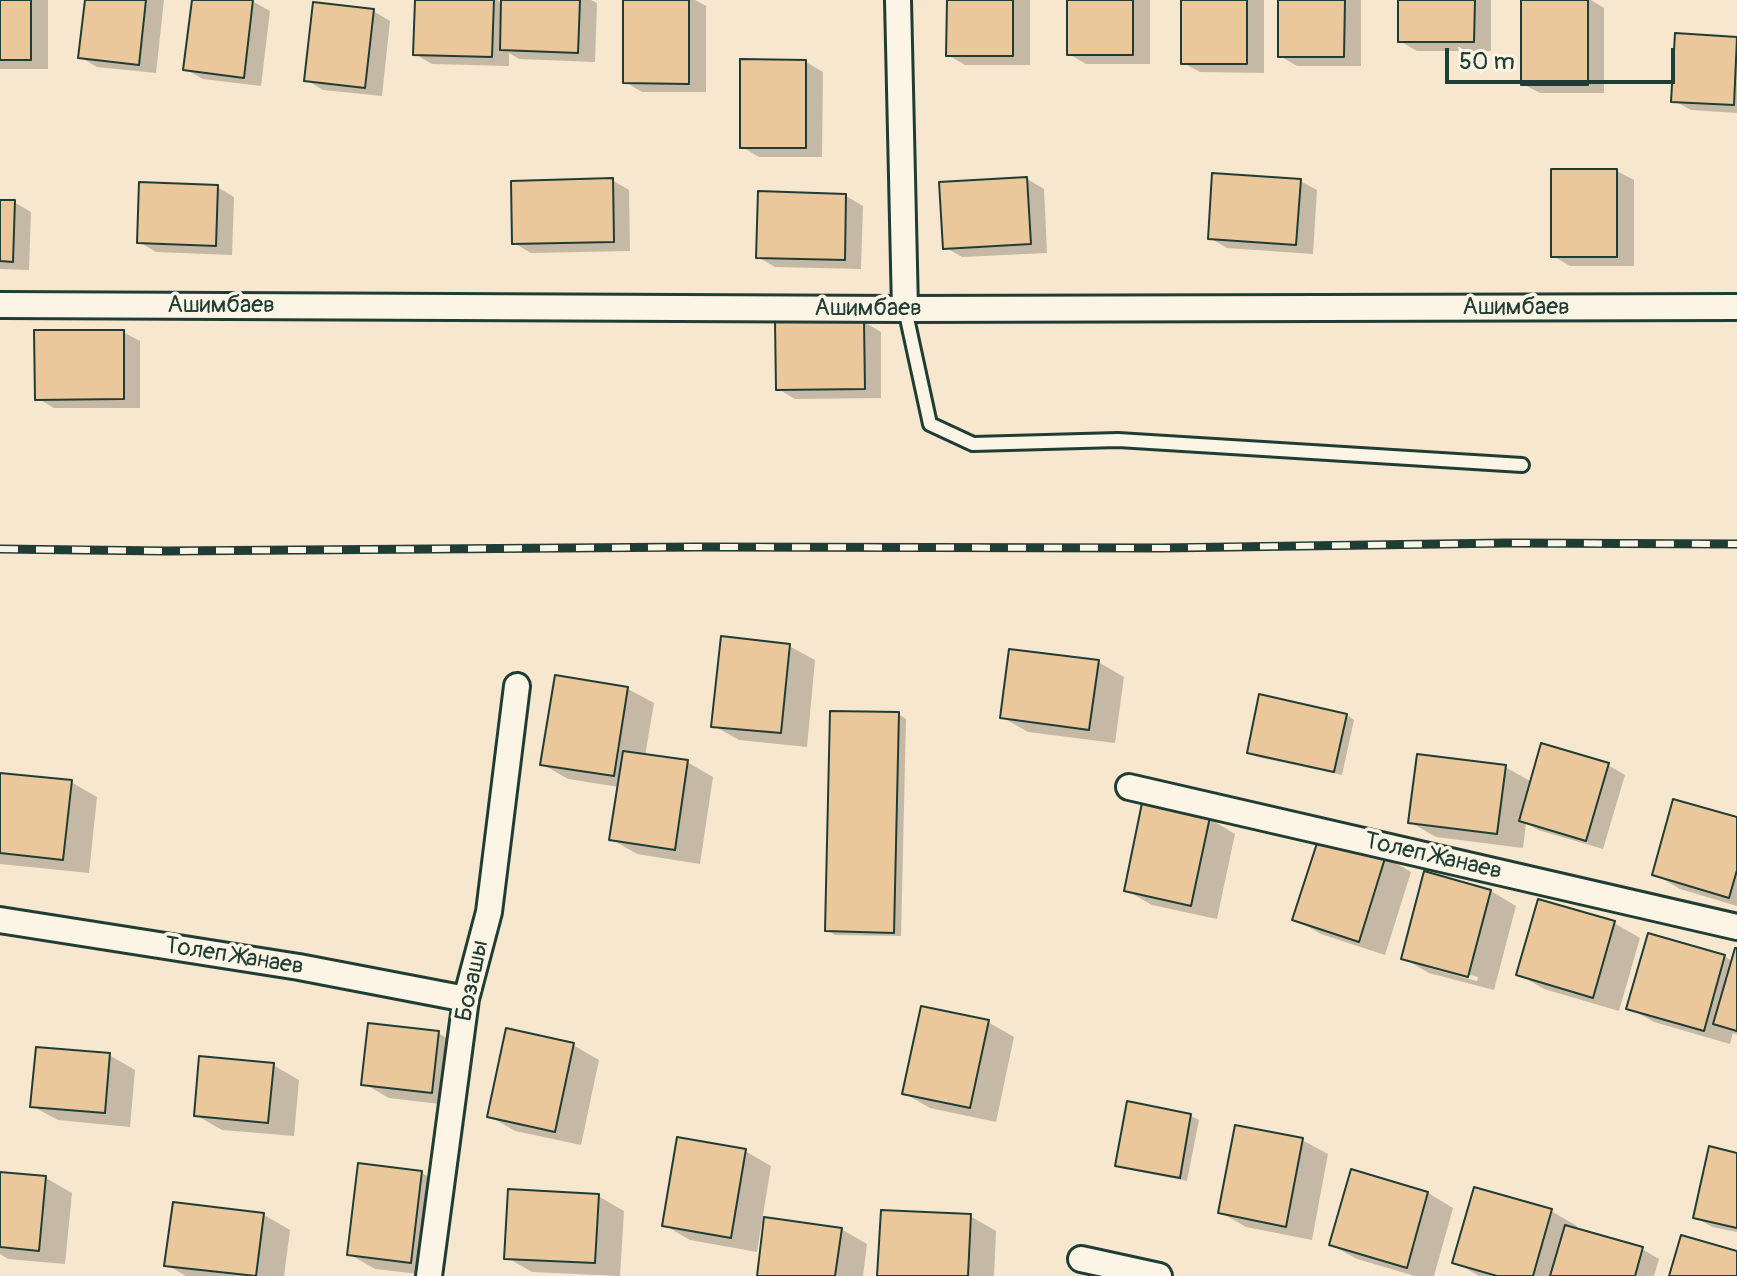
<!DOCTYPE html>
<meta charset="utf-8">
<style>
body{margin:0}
#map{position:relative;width:1737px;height:1276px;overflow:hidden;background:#f7e7cf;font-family:Pangolin,sans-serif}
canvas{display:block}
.scale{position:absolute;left:1445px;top:48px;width:230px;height:36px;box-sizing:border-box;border:4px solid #1f3d34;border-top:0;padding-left:10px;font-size:24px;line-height:28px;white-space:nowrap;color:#1f3d34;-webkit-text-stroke:6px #fcf5e5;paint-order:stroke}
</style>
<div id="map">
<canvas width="1737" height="1276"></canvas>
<div class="scale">50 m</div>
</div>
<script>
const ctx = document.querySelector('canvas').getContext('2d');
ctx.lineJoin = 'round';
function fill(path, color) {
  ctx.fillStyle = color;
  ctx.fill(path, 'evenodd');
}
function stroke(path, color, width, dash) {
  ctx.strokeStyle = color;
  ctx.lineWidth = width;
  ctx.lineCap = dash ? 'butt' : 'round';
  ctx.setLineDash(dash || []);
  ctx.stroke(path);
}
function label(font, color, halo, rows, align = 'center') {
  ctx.font = font + ' Pangolin,sans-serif';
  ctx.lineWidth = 7;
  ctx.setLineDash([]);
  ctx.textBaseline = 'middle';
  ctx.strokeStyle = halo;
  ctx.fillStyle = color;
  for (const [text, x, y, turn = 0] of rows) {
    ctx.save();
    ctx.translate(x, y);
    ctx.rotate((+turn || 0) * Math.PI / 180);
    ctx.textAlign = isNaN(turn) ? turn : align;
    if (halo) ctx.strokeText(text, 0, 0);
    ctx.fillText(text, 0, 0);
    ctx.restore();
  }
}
fill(new Path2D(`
 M0 0H48V69H0Z
 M87 0H164L156 73 97 67 80 57Z
 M194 0 252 1 270 11 261 86 203 79 185 69Z
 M417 0H497L503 4V0H591L597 3 595 62 519 59 509 53V66L432 64 415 54Z
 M625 0H695L706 6V92H642L625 82Z
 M949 0H1030V65H965L948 55Z
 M1069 0H1150V64H1086L1069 54Z
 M1183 0H1264V73L1200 72 1183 63Z
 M1280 0H1361V66H1297L1280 56Z
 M1400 0H1491V51H1417L1400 41Z
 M1523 0H1591L1604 8V93H1540L1523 84Z
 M373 11 390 21 382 96 323 90 306 80Z
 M1677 36 1737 39V113L1691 110 1673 100Z
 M806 62 823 72 822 157H759L742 147Z
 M1617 171 1634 180V266H1570L1553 256Z
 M1027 179 1044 189 1047 253 962 257 945 247Z
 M612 180 629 190 630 251 531 253 514 243Z
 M1300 181 1317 190 1313 254 1227 248 1210 238Z
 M217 187 234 197 232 255 156 252 139 242Z
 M846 196 863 206 861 269 775 267 758 257Z
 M0 202H14L31 212 29 270 0 269Z
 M864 322 881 332V398L795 399 778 389Z
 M123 332 140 341V408H54L37 398Z
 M789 646 815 660 807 747 739 740 714 726Z
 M1098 662 1124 677 1115 743 1028 732 1002 717Z
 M628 689 654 703 645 756 687 762 713 777 700 864 637 854 611 839 619 787 568 779 542 764Z
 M898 714 906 719 901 936 835 935 827 930Z
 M1347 715 1354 720 1342 775 1257 757 1249 752Z
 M1608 765 1625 775 1603 849 1538 830 1526 823 1523 848 1436 837 1410 822 1505 767 1532 782Z
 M0 775 71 782 97 797 89 873 0 864Z
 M1144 805 1210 819 1235 834 1217 919 1152 905 1126 890Z
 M1737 820V906L1680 889 1654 874Z
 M1385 857 1411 872 1385 955 1321 934 1295 919Z
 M1491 891 1516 906 1494 990 1429 973 1403 958ZM1429 964 1478 977 1477 981 1429 968Z
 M1614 923 1640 938 1619 1011 1544 989 1518 974Z
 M1737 950V1035L1733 1033 1730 1044 1654 1022 1629 1008 1724 956 1733 962Z
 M988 1022 1014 1037 996 1122 930 1108 904 1093Z
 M438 1033 464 1048 457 1106 389 1098 363 1083Z
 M573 1045 599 1060 581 1145 515 1131 489 1116Z
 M109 1055 135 1070 130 1127 58 1120 32 1106Z
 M273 1065 299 1080 294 1136 222 1130 196 1115Z
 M1191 1116 1199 1120 1187 1181 1125 1169 1117 1165Z
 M1302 1140 1328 1154 1312 1240 1246 1227 1220 1212Z
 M745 1151 771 1166 757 1252 690 1240 664 1225Z
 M1737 1155V1232L1712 1227 1695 1217Z
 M422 1173 447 1188 437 1276 375 1269 349 1254Z
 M0 1174 46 1178 72 1193 65 1264 8 1259 0 1254Z
 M1428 1193 1453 1208 1434 1276H1415L1357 1259 1331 1245Z
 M598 1196 624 1211 620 1276 532 1272 506 1257Z
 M1551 1211 1577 1226 1576 1230 1642 1249 1659 1259 1654 1276H1479L1455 1262Z
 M264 1215 290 1230 284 1276H186L167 1265Z
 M970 1216 996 1231 994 1276H879Z
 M841 1229 867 1244 863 1276H759Z`), '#0003');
const building = new Path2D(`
 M0 0H31V60H0Z
 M85 0H146L139 65 78 58Z
 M192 0H253L244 78 183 70Z
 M415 0H494L492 57 413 55Z
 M501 0H580L578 53 500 50Z
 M623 0H689V84L623 83Z
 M947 0H1013V56H946Z
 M1067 0H1133V55H1067Z
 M1181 0H1247V64H1181Z
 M1278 0H1345L1344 57H1278Z
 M1398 0H1475L1474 42H1398Z
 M1521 0H1588V85H1521Z
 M313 2 374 9 365 88 304 81Z
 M1675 33 1737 37 1734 105 1671 102Z
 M740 59 806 60V148H740Z
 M1551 169H1617V257H1551Z
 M1212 173 1301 179 1296 245 1208 239Z
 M1027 177 1031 244 943 249 939 182Z
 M613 178 614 242 512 244 511 181Z
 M139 182 218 185 216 246 137 243Z
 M758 191 846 194 845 260 756 258Z
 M0 200H15L13 262 0 261Z
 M864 320 865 389 776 390 775 321Z
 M34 330H124V399L35 400Z
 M721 636 790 644 781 733 711 727Z
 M1009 649 1099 660 1089 730 1000 718Z
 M555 675 628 687 614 776 540 765Z
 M1259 694 1347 714 1334 772 1247 753Z
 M830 711 899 712 894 933 825 931Z
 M1541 743 1609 763 1586 841 1519 821Z
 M623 751 688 760 675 850 609 840Z
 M1417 754 1506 765 1497 834 1408 823Z
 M0 773 72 780 63 860 0 853Z
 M1673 799 1737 817V870L1729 898 1652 875Z
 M1142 803 1210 817 1191 906 1124 891Z
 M1320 834 1386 855 1359 942 1292 920Z
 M1424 871 1491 890 1468 977 1401 959Z
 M1538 899 1615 921 1593 998 1516 975Z
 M1648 933 1725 955 1704 1031 1626 1009Z
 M1735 948H1737V1031L1713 1024Z
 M921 1006 989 1020 970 1108 902 1094Z
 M368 1023 439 1031 432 1093 361 1085Z
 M506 1028 574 1043 555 1132 487 1117Z
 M36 1047 110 1053 105 1113 30 1107Z
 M199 1056 274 1063 268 1123 194 1116Z
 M1127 1101 1191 1114 1180 1178 1115 1166Z
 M1235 1125 1303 1138 1286 1227 1218 1213Z
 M677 1137 746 1149 731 1238 662 1226Z
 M1709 1146 1737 1153V1228L1693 1218Z
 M358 1163 422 1171 411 1263 347 1255Z
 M1351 1169 1428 1192 1407 1268 1329 1245Z
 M0 1172 46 1176 39 1251 0 1247Z
 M1474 1187 1552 1209 1533 1276H1497L1452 1263Z
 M508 1189 599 1194 595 1263 504 1259Z
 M173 1202 264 1213 256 1276 164 1266Z
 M881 1210 971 1214 968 1276H877Z
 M764 1217 842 1228 835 1276H757Z
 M1565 1225 1643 1247 1635 1276H1550Z
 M1681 1235 1737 1251V1276H1669Z`);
fill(building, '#ebc79c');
stroke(building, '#1f3d34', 2);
const service = new Path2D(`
 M905 309 930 424 973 444 1118 440 1522 465`);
const minor = new Path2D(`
 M898 0 905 309
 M0 305 905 309 1737 307
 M1129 787 1737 927
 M0 920 299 967 466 999
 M1081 1259 1159 1276
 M429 1276 466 999 489 912 517 686`);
stroke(service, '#1f3d34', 18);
stroke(minor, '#1f3d34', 30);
stroke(service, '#fcf5e5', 12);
stroke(minor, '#fcf5e5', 24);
const rail = new Path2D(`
 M0 549 166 551 698 547 1162 548 1507 543 1737 544`);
stroke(rail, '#1f3d34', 9);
stroke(rail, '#fcf5e5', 6, [18]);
label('24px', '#1f3d34', '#fcf5e5', [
 ["Ашимбаев",221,306],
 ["Ашимбаев",1516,308],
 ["Ашимбаев",868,309],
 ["Толеп Жанаев",1433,857,13],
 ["Толеп Жанаев",234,957,9],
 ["Бозашы",473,981,-78]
]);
</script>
